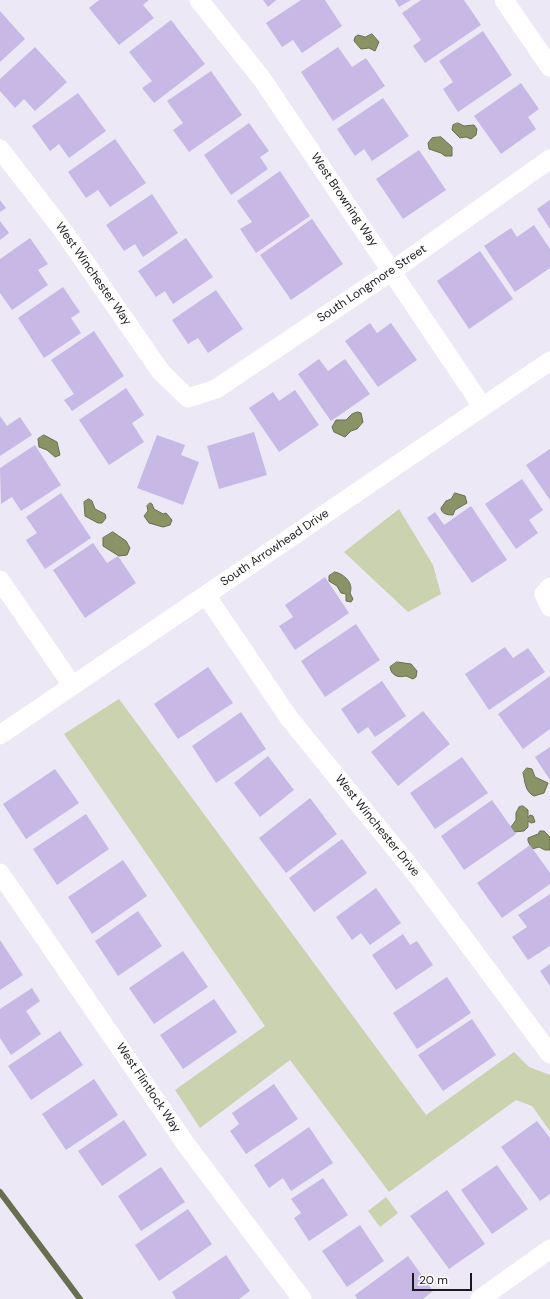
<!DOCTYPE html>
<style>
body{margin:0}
#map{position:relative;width:550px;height:1299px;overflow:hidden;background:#ede8f5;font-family:"DM Sans",sans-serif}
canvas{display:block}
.scale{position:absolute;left:412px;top:1273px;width:60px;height:18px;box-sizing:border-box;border:2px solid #1a191d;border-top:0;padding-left:5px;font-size:12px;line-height:14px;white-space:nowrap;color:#1a191d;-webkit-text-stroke:3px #fff;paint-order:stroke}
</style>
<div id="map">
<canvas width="550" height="1299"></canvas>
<div class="scale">20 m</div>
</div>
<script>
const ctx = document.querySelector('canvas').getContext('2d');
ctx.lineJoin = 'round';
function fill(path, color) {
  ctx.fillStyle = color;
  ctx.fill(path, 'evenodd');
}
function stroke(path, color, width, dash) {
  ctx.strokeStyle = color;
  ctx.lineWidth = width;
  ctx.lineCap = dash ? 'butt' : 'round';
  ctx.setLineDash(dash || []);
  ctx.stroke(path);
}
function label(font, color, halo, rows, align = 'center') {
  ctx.font = font + ' "DM Sans",sans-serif';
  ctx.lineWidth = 3;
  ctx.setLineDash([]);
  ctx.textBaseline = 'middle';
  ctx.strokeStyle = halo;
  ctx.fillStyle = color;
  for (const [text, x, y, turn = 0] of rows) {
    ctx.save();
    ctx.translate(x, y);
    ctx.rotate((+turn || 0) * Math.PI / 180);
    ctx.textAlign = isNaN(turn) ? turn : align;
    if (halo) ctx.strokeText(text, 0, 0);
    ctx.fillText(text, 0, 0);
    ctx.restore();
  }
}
fill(new Path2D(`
 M399 509 433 565 441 594 408 612 344 552Z
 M119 699 426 1115 514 1052 529 1067 550 1075V1131L532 1106 516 1100 389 1192 290 1060 200 1128 175 1090 265 1026 64 734Z
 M386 1197 398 1213 380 1227 368 1211Z`), '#cad2af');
const water = new Path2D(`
 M372 34 379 42 375 51 369 48 361 49 354 41 355 37 358 35 365 37Z
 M458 123 464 126 474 125 477 129 476 135 471 139 466 137 460 138 452 130 453 125Z
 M441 137 452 147V156H445L441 153 429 149 428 143 432 138Z
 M358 412 361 413 363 422 357 429 351 431 345 437 334 432 332 427 336 420H346L352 414Z
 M44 435 57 442 60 455 55 457 47 450 39 447 38 439Z
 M455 493 465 496 467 503 455 510 453 515C448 515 441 514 441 508L446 501 451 499Z
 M89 499 92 501 95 509 105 514 106 518 102 523H98L85 516 84 502Z
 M150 503 152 504 154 509 163 514 166 513 172 520 170 525 163 527 149 523 144 516 148 511 147 506Z
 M113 532 126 541 130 548 127 555 119 556 103 546V538Z
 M335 572C344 574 354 583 350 593L353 599 351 602 346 601V594L341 593 337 586 329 581V576Z
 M397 662 411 664 417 671 416 677 413 679 406 676C399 678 391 676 390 667Z
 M527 768 532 769 535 777 548 783 544 793 534 796C525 792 525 781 523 773Z
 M523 806 528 810V818L530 815 533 816 535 822 531 823 528 821V827L524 831 514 832 511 827 516 820V813L519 807Z
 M540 831H544L550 837V850H545L539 847 532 849 528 841V838L538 834Z`);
fill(water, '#899366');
stroke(water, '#686e50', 1);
stroke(new Path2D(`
 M0 1192 80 1299`), '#686e50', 6);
fill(new Path2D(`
 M99 0H149L143 5 154 18 119 45 89 8Z
 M263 0H276L268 7Z
 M301 0H325L342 26 302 53 293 40 282 47 266 23Z
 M395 0H411L399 7Z
 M421 0H464L481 25 425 63 413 46 421 40 402 13Z
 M0 11 25 39 0 62Z
 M171 20 205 64 154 103 142 88 152 81 129 52Z
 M483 31 512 75 458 112 443 89 453 82 439 61Z
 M35 47 67 82 35 111 24 99 15 108 0 91V79Z
 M338 47 352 67 366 58 385 86 333 121 301 72Z
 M211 71 242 115 189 152 173 130 183 123 167 101Z
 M521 83 539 109 528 117 536 129 501 154 474 116Z
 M78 93 106 131 69 158 59 144 50 151 32 126Z
 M383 98 409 136 372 161 364 149 355 156 337 129Z
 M249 123 269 151 260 157 268 169 231 195 204 155Z
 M115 139 146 183 110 207 98 190 86 198 68 172Z
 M419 150 446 190 403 219 376 179Z
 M280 171 310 216 256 253 240 229 252 222 237 201Z
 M152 194 178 233 143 257 135 244 124 251 106 225Z
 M0 200 6 208 0 212Z
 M550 200V229L537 209Z
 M312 219 343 264 291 300 260 255Z
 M0 221 9 233 0 240Z
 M534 225 550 249V268L515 292 484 246 511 228 517 237Z
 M30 238 48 264 38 270 48 285 12 310 0 293V259Z
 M186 238 213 277 173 304 165 291 156 297 138 271Z
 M480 251 513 299 469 329 437 281Z
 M63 287 80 312 71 318 81 333 44 358 18 318Z
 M216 290 243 329 208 353 198 338 188 344 172 320Z
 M370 323 377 333 391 323 417 360 378 387 345 341Z
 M94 331 124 376 72 411 64 400 74 394 51 360Z
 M319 359 328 371 345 359 370 394 331 421 298 374Z
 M126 388 144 415 132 423 144 442 109 465 79 420Z
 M295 390 319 425 279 452 249 408 273 392 279 401Z
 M0 416 7 426 20 417 32 435 0 456Z
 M254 432 267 475 219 489 207 446Z
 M157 435 185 445 181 455 199 462 183 505 137 488Z
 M35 445 61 485 21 511 12 497 1 504 0 468Z
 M550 449V500L526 465Z
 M522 479 543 510 529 520 538 533 516 549 485 504Z
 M61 493 91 538 45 569 26 540 37 533 26 517Z
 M471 506 507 560 472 583 427 518 435 512 444 525Z
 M93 543 107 563 118 556 136 583 85 618 53 570Z
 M325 577 349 613 295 650 279 626 293 617 285 605Z
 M356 624 380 660 325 697 301 661Z
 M505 647 513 658 528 648 545 672 489 710 465 674Z
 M208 667 233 703 178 739 154 704Z
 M550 676V729L523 749 498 714Z
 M382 681 406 716 375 737 368 727 358 734 341 709Z
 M423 711 450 744 398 786 371 752Z
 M241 712 266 749 216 783 192 746Z
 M550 747V780L535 757Z
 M268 756 294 790 260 817 234 783Z
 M462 757 488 793 435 829 410 793Z
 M55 769 79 803 26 839 3 804Z
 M310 798 337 834 286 873 259 838Z
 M492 800 516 834 464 870 441 836Z
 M86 814 109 849 57 885 33 849Z
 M342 839 367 873 314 912 289 878Z
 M530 845 550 873V884L502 918 477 883Z
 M123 860 147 896 92 934 68 897Z
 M376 888 401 923 370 945 361 933 352 940 336 917Z
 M550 894V946L528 960 512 937 527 927 518 915Z
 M138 911 162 946 118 976 95 941Z
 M403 934 410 945 417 941 433 965 396 990 372 955Z
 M0 940 23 975 0 990Z
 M183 951 208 987 154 1024 129 988Z
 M550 964V986L540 971Z
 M447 977 471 1013 417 1049 393 1013Z
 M32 988 40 1001 26 1011 41 1034 11 1055 0 1038V1009Z
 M214 999 237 1032 183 1069 160 1035Z
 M472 1019 496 1055 443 1091 418 1055Z
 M60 1031 83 1065 31 1100 8 1066Z
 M94 1079 118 1115 66 1150 42 1114Z
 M274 1084 298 1119 246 1154 230 1131 239 1124 232 1113Z
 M124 1120 147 1155 102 1186 78 1151Z
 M537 1121 550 1138V1194L540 1201 501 1147Z
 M309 1127 333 1163 291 1191 283 1178 269 1188 254 1165Z
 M497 1165 528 1209 492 1234 461 1190Z
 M161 1167 185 1202 141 1231 118 1196Z
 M323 1178 348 1215 309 1241 294 1218 301 1213 291 1199Z
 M447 1190 485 1244 449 1269 410 1216Z
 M188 1209 212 1244 159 1281 135 1245Z
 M360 1225 384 1261 347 1287 322 1251Z
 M226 1255 250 1291 239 1299H176L172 1292Z
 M408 1256 433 1291 423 1299H357L355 1295Z`), '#c8b8e5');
stroke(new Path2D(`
 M199 0 262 79 482 406
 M504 0 550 67
 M0 149 64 232 161 372 188 398 216 389 392 271 550 159
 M0 580 72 685
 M550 587 544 594 550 607
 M206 595 289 718 419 878 550 1054
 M0 735 550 361
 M0 873 185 1143 302 1299
 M480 1299 550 1249`), '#fff', 19);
label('12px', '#1a191d', '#fff', [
 ["West Browning Way",344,200,56],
 ["West Winchester Way",93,274,55],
 ["South Longmore Street",372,284,-34],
 ["South Arrowhead Drive",275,548,-34],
 ["West Winchester Drive",377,826,51],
 ["West Flintlock Way",148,1088,56]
]);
</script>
